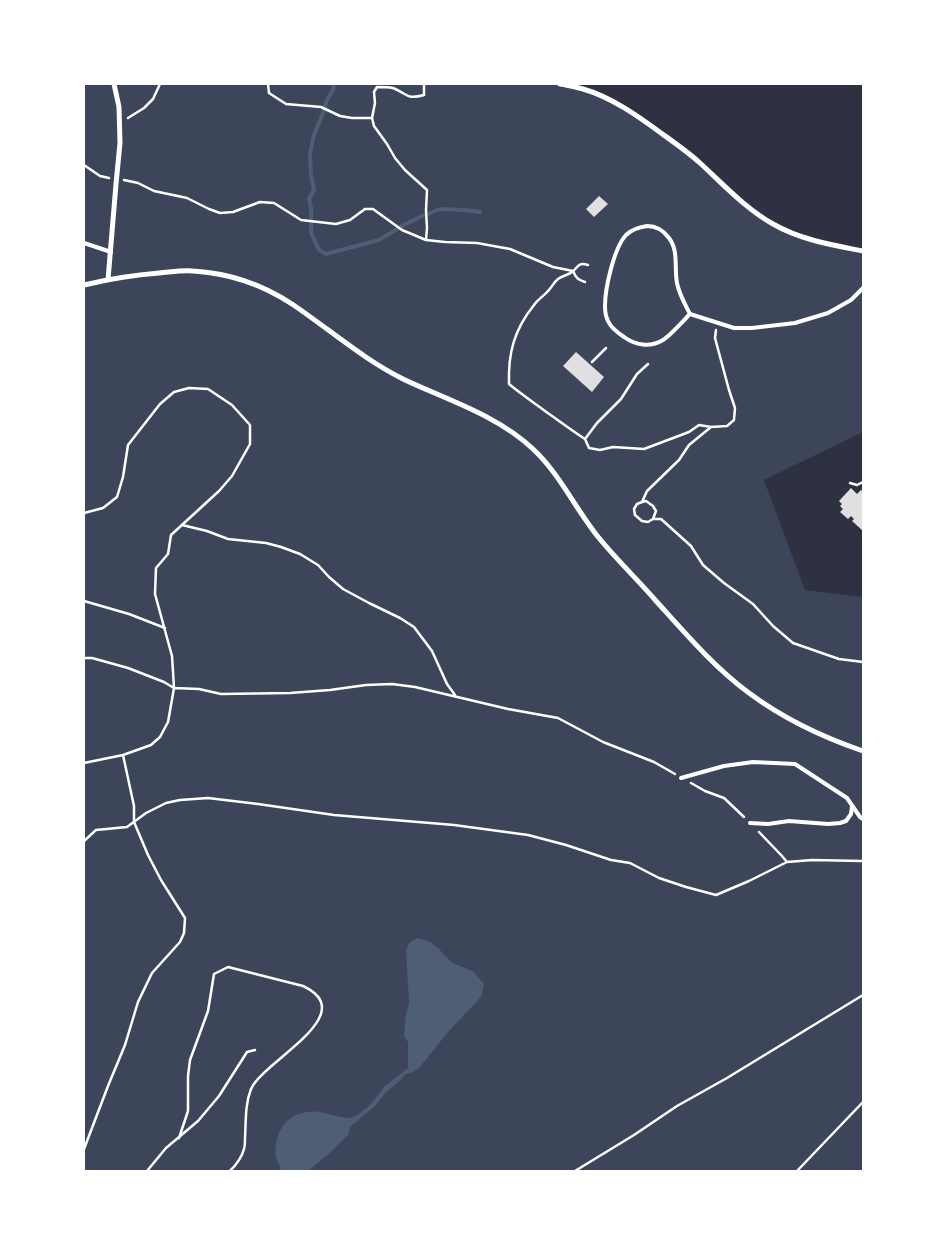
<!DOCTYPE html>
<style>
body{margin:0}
#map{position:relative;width:947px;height:1255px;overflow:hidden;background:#2d3142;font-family:"Roboto Condensed",sans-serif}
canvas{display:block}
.frame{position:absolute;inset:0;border:85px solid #fff;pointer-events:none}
</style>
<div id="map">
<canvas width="947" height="1255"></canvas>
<div class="frame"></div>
</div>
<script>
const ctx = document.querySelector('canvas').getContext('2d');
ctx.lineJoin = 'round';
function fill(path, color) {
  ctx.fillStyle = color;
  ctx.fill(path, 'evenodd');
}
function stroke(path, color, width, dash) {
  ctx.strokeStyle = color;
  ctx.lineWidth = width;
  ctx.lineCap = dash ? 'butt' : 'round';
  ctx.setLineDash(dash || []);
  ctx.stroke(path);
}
fill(new Path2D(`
 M84 84H560L609 100 682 148 758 214 794 234 863 251V432L764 480 805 590 863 597V1171H84Z`), '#3c4559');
fill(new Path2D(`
 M418 938 430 942 440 950 446 957 454 964 468 969 474 972 484 984 481 997 448 1032 420 1067 413 1072 406 1074 396 1084 386 1092 376 1105 350 1127 348 1135 330 1153 308 1171H281C280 1166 277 1162 276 1157 273 1129 291 1108 319 1112 328 1113 345 1120 353 1117 363 1113 373 1102 379 1094 382 1091 383 1087 386 1085 393 1079 401 1074 408 1068V1042L404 1036 406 1015 409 1003 406 950 410 942Z`), '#4f5d75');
stroke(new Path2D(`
 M334 84 333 90 327 100 323 113 314 135 310 153 311 175 314 190 309 199 311 208V233L319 250 326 254 379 240 402 226 420 217 440 209 465 210 480 212`), '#4f5d75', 4);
fill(new Path2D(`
 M599 196 608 204 594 217 586 209Z
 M576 352 604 377 592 392 563 366Z
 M851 488 857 494 861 490 863 491V531L852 521 854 519 851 516 848 519 840 512 843 509 840 506 842 504 839 501Z`), '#e0e0e3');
stroke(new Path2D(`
 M268 84 269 93 286 104 321 107 340 116 352 118H372
 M424 84V95C406 100 408 94 393 88 388 87 382 87 377 87L374 92 375 103 372 118 374 126 387 144 395 158 405 170 427 190 426 210 427 228 426 240
 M128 118 144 108 153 99 160 84
 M84 165 100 176 109 178
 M124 180 138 183 154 191 187 198 209 209 220 213 233 212 260 202 274 203 301 220 336 224 350 220 365 209H373L402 230 426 240 445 242 477 243 510 249 553 267 573 271C576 278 578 280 585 282
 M592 362 606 348
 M648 364 637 374 621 399 597 423 585 439 589 448 600 450 613 447 644 449 689 432 699 425 711 427 689 445 679 460 647 491 642 502 637 504 634 509 635 515 642 521 648 522 653 519H661L691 546 703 565 724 583 753 604 773 626 793 643 839 659 863 662
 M711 427 727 426 734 420 735 408 729 390 715 338 716 330
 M585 439C571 430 558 420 545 411 533 402 521 394 509 384 508 353 514 330 534 305 538 299 544 296 548 291 552 287 554 282 558 279 562 276 568 275 572 272 579 267 577 262 588 265
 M850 483 857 485 863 482
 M642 502 646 501 653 506 656 511 653 519
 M84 513 103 508 117 497 123 477 128 445 160 404 174 392 189 388 208 389 232 405 250 425V444L232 476 219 491 171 535 168 554 156 568 155 594 172 656 174 688 168 722 160 737 151 745 123 755 84 763
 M182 525 207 531 228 539 266 543 281 547 300 554 318 565 329 577 343 589 369 603 400 618 414 627 432 651 447 684 455 695
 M84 601 129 614 165 628
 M84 658H92L128 668 164 682 174 688 199 689 221 694 290 693 330 690 366 685 392 684 415 687 508 709 558 718 603 742 654 762 675 774
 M691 783 705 791 724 798 744 817
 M759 832 782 856 787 862
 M84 841 96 830 127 827 146 813 166 803 180 800 208 798 258 804 334 815 454 825 528 835 566 845 611 860 630 863 659 878 686 887 716 895 749 881 787 862 812 860 863 861
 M179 1138 188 1111V1076L190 1060 208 1011 214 974 228 967 303 986C363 1014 263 1061 251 1089 245 1104 246 1121 245 1138 245 1141 245 1146 244 1149 242 1157 236 1165 230 1171
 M84 1149 108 1086 125 1045 138 1002 152 973 180 942 184 933 185 918 161 880 148 855 134 822V806L123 755
 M147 1171 166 1148 198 1121 219 1096 247 1052 255 1050
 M575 1171 634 1135 677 1106 727 1078 863 995
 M797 1171 863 1102`), '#fff', 2.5);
stroke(new Path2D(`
 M84 243 111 252
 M690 314C683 321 671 335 663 340 650 348 635 345 624 337 618 333 611 328 608 321 606 317 605 311 605 306 605 288 614 248 626 235 632 229 640 227 647 226 656 226 664 231 669 238 679 251 674 268 677 283 679 294 685 304 690 314L734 328H752L795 323 828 313 851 300 863 288
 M681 778 724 766 753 762 795 764 847 798 860 817 863 819
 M750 823 768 824 789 821 828 824 840 823 846 821 851 814 852 806`), '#fff', 4);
stroke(new Path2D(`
 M560 84C568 85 575 87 583 89 611 97 638 116 661 133 675 143 688 152 700 163 724 185 745 208 773 224 801 240 832 245 863 251
 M108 280 116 184 120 143 119 107 114 84
 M84 285C109 279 134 275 159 273 171 272 182 270 193 271 228 273 263 285 292 304 329 329 363 359 403 379 447 400 497 415 533 449 560 474 576 510 599 538 617 560 638 580 657 602 685 633 714 667 749 693 784 719 822 737 863 751`), '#fff', 5);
</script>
